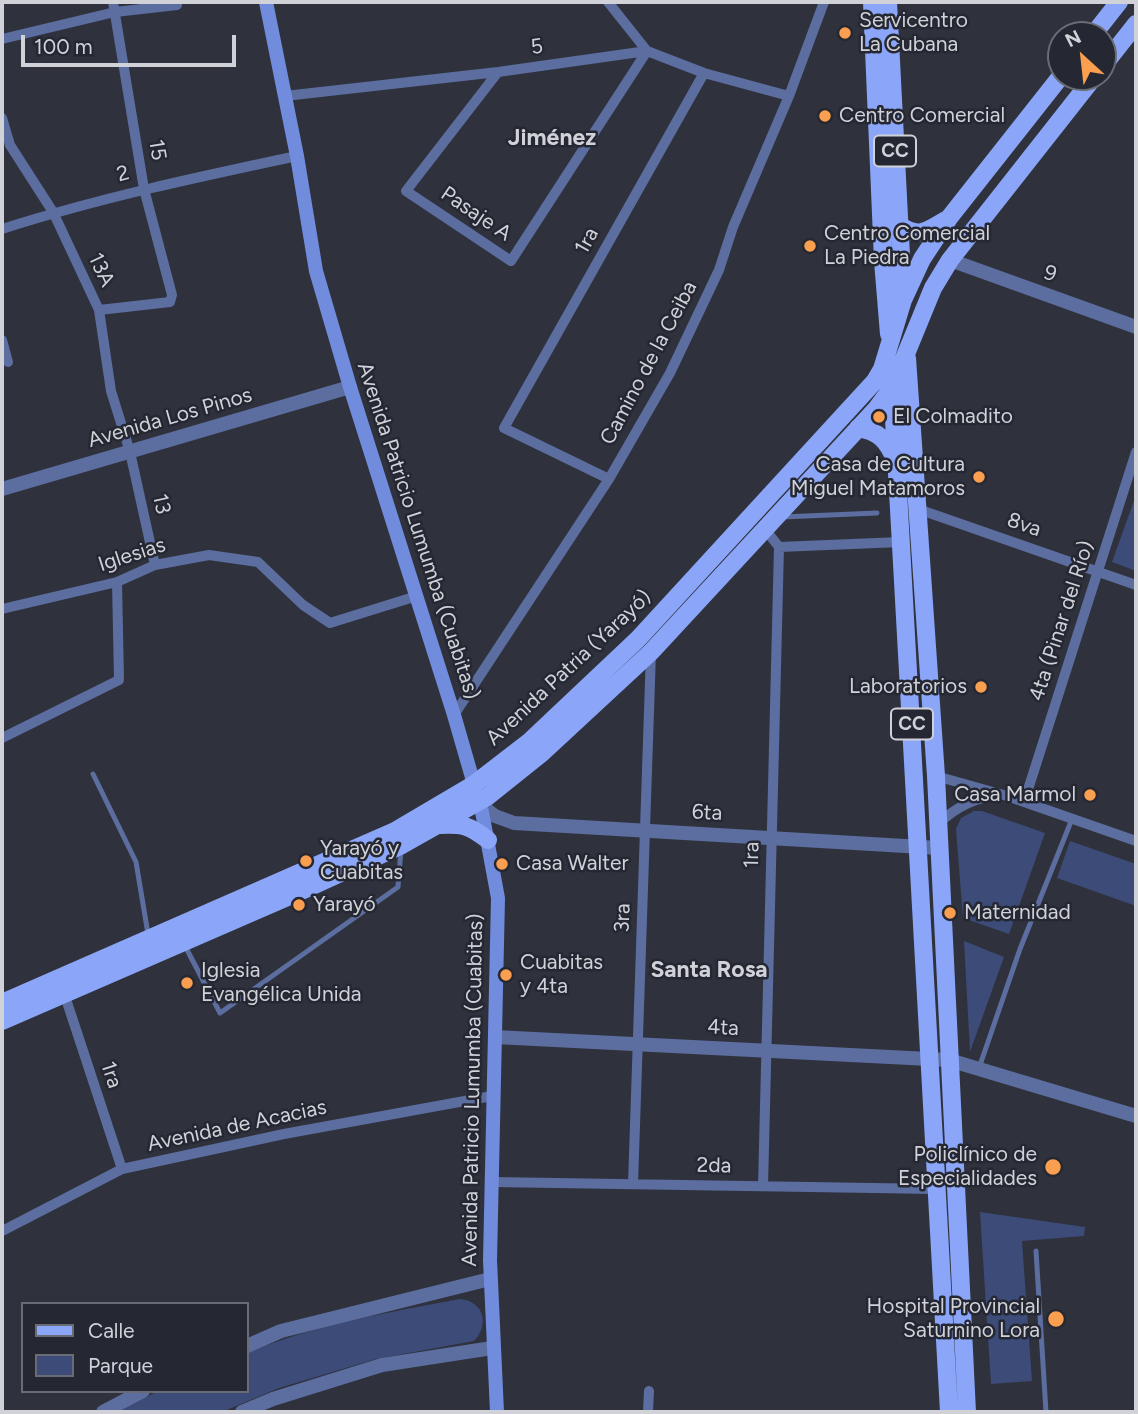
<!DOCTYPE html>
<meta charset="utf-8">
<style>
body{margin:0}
#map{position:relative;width:1138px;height:1414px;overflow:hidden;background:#2f323c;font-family:Figtree,sans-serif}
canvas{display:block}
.frame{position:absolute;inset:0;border:4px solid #d0d2d8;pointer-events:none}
.legend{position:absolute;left:21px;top:1302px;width:228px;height:91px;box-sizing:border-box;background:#252832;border:2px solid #696c74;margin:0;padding:9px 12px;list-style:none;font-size:21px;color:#d0d2d8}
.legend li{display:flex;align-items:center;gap:14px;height:35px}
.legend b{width:35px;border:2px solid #696c74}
.north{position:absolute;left:1047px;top:21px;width:70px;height:70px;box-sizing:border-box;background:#252832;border:2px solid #696c74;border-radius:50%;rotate:333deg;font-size:19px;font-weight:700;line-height:28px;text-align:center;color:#d0d2d8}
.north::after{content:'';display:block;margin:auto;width:24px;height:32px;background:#fa9f4f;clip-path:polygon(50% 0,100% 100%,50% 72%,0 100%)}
.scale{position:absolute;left:21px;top:35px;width:215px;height:32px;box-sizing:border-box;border:4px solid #d0d2d8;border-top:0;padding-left:9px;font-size:21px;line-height:24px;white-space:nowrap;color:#d0d2d8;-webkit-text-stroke:5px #252832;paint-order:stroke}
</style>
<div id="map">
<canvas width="1138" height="1414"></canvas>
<div class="frame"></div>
<ul class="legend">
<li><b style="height:9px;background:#8ba6f9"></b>Calle</li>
<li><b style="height:19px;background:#3c4b77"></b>Parque</li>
</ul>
<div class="north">N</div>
<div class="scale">100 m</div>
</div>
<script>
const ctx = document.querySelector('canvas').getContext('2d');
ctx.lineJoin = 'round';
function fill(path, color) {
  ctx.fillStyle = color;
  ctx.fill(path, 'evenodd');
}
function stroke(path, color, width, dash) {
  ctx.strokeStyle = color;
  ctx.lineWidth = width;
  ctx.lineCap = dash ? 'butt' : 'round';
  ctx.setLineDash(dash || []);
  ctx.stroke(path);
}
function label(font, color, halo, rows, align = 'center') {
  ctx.font = font + ' Figtree,sans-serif';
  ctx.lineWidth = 5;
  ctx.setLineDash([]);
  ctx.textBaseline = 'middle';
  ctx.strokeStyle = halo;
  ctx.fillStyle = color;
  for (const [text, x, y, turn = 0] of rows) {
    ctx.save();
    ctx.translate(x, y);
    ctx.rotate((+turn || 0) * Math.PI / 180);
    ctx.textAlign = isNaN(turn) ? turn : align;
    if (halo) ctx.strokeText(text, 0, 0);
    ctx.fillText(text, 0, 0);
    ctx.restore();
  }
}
fill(new Path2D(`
 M1136 495V571L1112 562Z
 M974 811H982L1045 833 1009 934 963 918 956 829 961 818Z
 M1070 841 1136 864V906L1057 878Z
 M964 941 1004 957 970 1052Z
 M980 1212 1085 1227 1084 1236 1022 1241 1032 1381 991 1384Z
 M460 1299C484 1301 490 1325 474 1341L376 1359 279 1388 222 1412H118L158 1391H247V1353C314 1325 389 1312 460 1299Z`), '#3c4b77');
stroke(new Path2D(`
 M782 517 877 513
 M93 774 136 862 148 934
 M184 944 220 1013 398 887 401 850
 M979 1068 1020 949 1072 819
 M1036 1251 1046 1412`), '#5c6d9f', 5);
stroke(new Path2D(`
 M2 39 115 12 177 5
 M498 72 406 191 511 261 647 51 608 2
 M285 96 498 72 647 51 704 73 789 96
 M2 118 10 145 53 212 99 310 111 391 130 452 155 565
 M2 229C99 198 198 177 297 156
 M99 310 170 302 172 295 144 189 113 2
 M2 340 8 362
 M609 479 504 428 704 73
 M915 508 1136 585
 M779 547 901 542
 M2 609 117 582 155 565 209 555 258 562 303 605 330 623 417 596
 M454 715 609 479 670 373 719 270 733 227 789 96 824 2
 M2 738 119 680 117 582
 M936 776 1007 796 1136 841
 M1024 802 1136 452
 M938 824C955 808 974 797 997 796
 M64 993 122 1169
 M492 1182 936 1189
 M633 1184 651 652
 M763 1186 779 547 765 529
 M2 1231 122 1169 284 1134 492 1096
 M648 1412 649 1391`), '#5c6d9f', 10);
stroke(new Path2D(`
 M950 260 1136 327
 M2 489 350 387
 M478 803 495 816 514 823 939 848
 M495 1037 949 1060 1136 1116
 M247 1346 281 1331 490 1279
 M103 1412 143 1391
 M242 1412 273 1399 382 1365 492 1348`), '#5c6d9f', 14);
stroke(new Path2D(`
 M266 2 297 156 316 271 350 387 454 715 482 812 498 898 490 1260 497 1412`), '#728cdd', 14);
stroke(new Path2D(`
 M872 2 883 261 889 334
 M888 2 903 295
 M1093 35 1119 2
 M1103 66 1136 24
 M899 225C920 239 926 231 946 220
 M907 358 936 776 967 1412
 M892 383 949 1412
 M858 428C879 431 887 441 895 459
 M440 825C463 824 469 825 488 840
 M2 1003 395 831 473 785 530 741 638 639 875 381 882 369 903 300 922 259 949 218 1061 76
 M2 1021 299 892 402 845 487 797 542 753 651 652 877 408 892 388 933 288 950 260 1094 77`), '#8ba6f9', 18);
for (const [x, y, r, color] of [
 [845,33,7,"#fa9f4f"],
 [825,116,7,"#fa9f4f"],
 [810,246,7,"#fa9f4f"],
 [879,417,7,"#fa9f4f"],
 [979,477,7,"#fa9f4f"],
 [981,687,7,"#fa9f4f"],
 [1090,795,7,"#fa9f4f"],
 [306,861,7,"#fa9f4f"],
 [502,864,7,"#fa9f4f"],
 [299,905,7,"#fa9f4f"],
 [950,913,7,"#fa9f4f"],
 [506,975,7,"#fa9f4f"],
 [187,983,7,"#fa9f4f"],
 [1053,1167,9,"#fa9f4f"],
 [1056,1319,9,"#fa9f4f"]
]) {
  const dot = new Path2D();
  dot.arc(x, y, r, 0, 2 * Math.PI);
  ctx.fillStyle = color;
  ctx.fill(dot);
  stroke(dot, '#252832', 2.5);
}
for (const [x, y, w] of [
 [895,151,42],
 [912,724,42]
]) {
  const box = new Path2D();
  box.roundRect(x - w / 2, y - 15.5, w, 31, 5);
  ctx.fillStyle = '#252832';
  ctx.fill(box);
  stroke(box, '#d0d2d8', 2);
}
label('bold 19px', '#d0d2d8', null, [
 ["CC",895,151],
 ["CC",912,724]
]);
label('21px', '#d0d2d8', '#252832', [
 ["Servicentro",859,21],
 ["La Cubana",859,45],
 ["Centro Comercial",839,116],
 ["Centro Comercial",824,234],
 ["La Piedra",824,258],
 ["El Colmadito",893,417],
 ["Casa de Cultura",965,465,"right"],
 ["Miguel Matamoros",965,489,"right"],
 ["Laboratorios",967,687,"right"],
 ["Casa Marmol",1076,795,"right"],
 ["Yarayó y",320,849],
 ["Cuabitas",320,873],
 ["Casa Walter",516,864],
 ["Yarayó",313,905],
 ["Maternidad",964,913],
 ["Cuabitas",520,963],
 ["y 4ta",520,987],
 ["Iglesia",201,971],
 ["Evangélica Unida",201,995],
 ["Policlínico de",1037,1155,"right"],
 ["Especialidades",1037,1179,"right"],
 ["Hospital Provincial",1040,1307,"right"],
 ["Saturnino Lora",1040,1331,"right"]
], 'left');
label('21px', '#d0d2d8', '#252832', [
 ["5",537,47,-8],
 ["15",157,150,81],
 ["2",123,174,-15],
 ["Pasaje A",476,214,34],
 ["1ra",587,241,-61],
 ["13A",101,270,65],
 ["9",1050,274,19],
 ["Camino de la Ceiba",649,363,-62],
 ["Avenida Los Pinos",170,418,-16],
 ["13",161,504,78],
 ["8va",1024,525,19],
 ["Avenida Patricio Lumumba (Cuabitas)",418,531,72],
 ["Iglesias",132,555,-18],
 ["4ta (Pinar del Río)",1062,621,-72],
 ["Avenida Patria (Yarayó)",569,668,-43],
 ["6ta",707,813,3],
 ["1ra",752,855,-89],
 ["3ra",623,918,-88],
 ["4ta",723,1028,3],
 ["1ra",111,1075,72],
 ["Avenida Patricio Lumumba (Cuabitas)",473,1090,-89],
 ["Avenida de Acacias",237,1126,-12],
 ["2da",714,1166,1]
]);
label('bold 23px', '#d0d2d8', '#252832', [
 ["Jiménez",552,138],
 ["Santa Rosa",709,970]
]);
</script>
